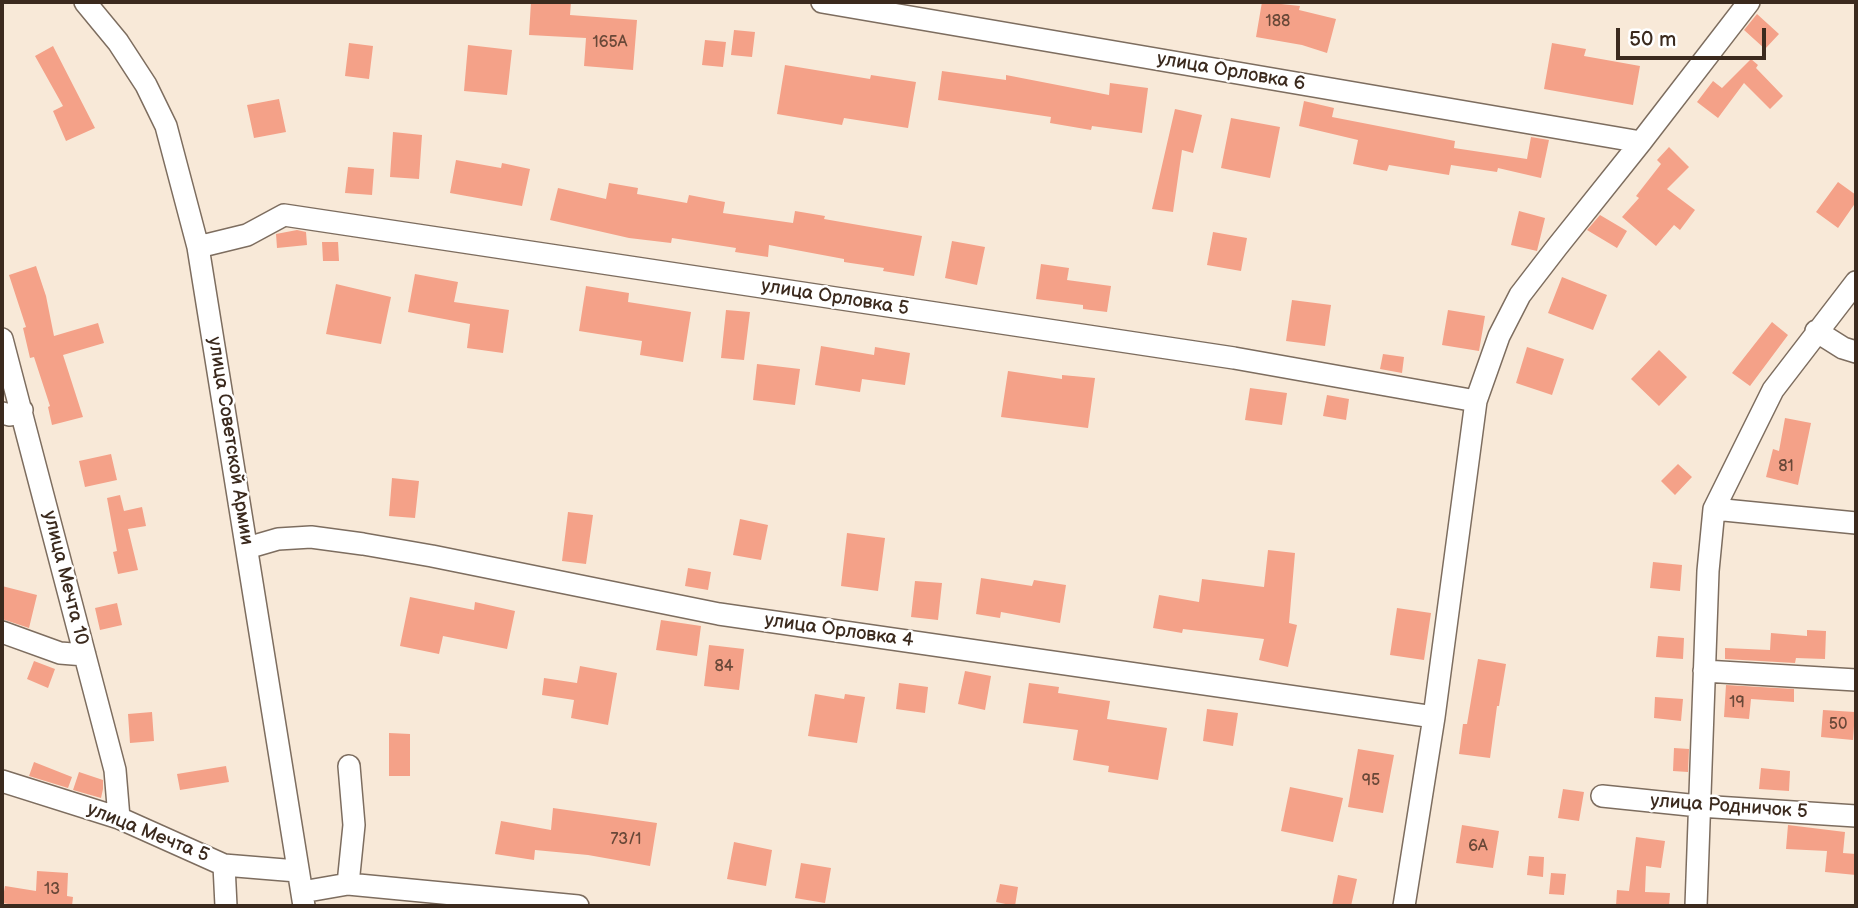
<!DOCTYPE html>
<meta charset="utf-8">
<style>
body{margin:0}
#map{position:relative;width:1858px;height:908px;overflow:hidden;background:#f8e9d8;font-family:"Balsamiq Sans",sans-serif}
canvas{display:block}
.frame{position:absolute;inset:0;border:4px solid #3b2a1e;pointer-events:none}
.scale{position:absolute;left:1616px;top:28px;width:150px;height:32px;box-sizing:border-box;border:4px solid #3b2a1e;border-top:0;padding-left:9px;font-size:21px;line-height:24px;white-space:nowrap;color:#3b2a1e;-webkit-text-stroke:5px #fff;paint-order:stroke}
</style>
<div id="map">
<canvas width="1858" height="908"></canvas>
<div class="frame"></div>
<div class="scale">50 m</div>
</div>
<script>
const ctx = document.querySelector('canvas').getContext('2d');
ctx.lineJoin = 'round';
function fill(path, color) {
  ctx.fillStyle = color;
  ctx.fill(path, 'evenodd');
}
function stroke(path, color, width, dash) {
  ctx.strokeStyle = color;
  ctx.lineWidth = width;
  ctx.lineCap = dash ? 'butt' : 'round';
  ctx.setLineDash(dash || []);
  ctx.stroke(path);
}
function label(font, color, halo, rows, align = 'center') {
  ctx.font = font + ' "Balsamiq Sans",sans-serif';
  ctx.lineWidth = 5;
  ctx.setLineDash([]);
  ctx.textBaseline = 'middle';
  ctx.strokeStyle = halo;
  ctx.fillStyle = color;
  for (const [text, x, y, turn = 0] of rows) {
    ctx.save();
    ctx.translate(x, y);
    ctx.rotate((+turn || 0) * Math.PI / 180);
    ctx.textAlign = isNaN(turn) ? turn : align;
    if (halo) ctx.strokeText(text, 0, 0);
    ctx.fillText(text, 0, 0);
    ctx.restore();
  }
}
fill(new Path2D(`
 M531 2H571L570 15 637 20 633 70 584 66 586 38 529 35Z
 M1262 2 1300 6 1299 10 1336 19 1327 53 1302 45 1256 37Z
 M1757 14 1779 34 1765 49 1744 30Z
 M734 30 755 32 752 57 731 55Z
 M705 40 726 42 723 67 702 65Z
 M349 43 373 46 369 79 345 76Z
 M1552 43 1586 49 1584 56 1640 66 1633 105 1544 89Z
 M468 45 512 50 507 95 464 91Z
 M53 46 95 128 66 141 53 111 63 106 35 56Z
 M1751 59 1758 65 1756 68 1783 96 1770 109 1744 83 1718 118 1697 102 1713 81 1722 88Z
 M785 65 870 79 871 75 916 82 908 128 844 118 842 125 777 114Z
 M942 71 1006 80V75L1109 95 1110 83 1148 88 1142 133 1092 126 1091 130 1050 123 1051 117 938 100Z
 M279 99 286 132 254 138 247 105Z
 M1304 101 1334 108 1332 117 1455 141 1454 148 1527 159 1531 137 1549 140 1541 178 1498 168 1497 172 1451 165 1449 175 1389 165 1387 171 1353 164 1358 140 1299 126Z
 M1175 109 1202 115 1193 153 1182 150 1173 212 1152 209Z
 M1231 118 1280 127 1270 178 1221 168Z
 M393 132 422 135 419 179 390 177Z
 M1669 147 1689 167 1667 189 1695 210 1680 230 1674 225 1656 246 1622 217 1639 198 1636 196 1661 164 1657 160Z
 M456 160 501 168 502 163 530 169 522 206 450 193Z
 M348 167 374 169 372 195 345 193Z
 M1838 182 1856 195V202L1838 228 1816 212Z
 M609 183 638 188 637 194 687 203 689 195 725 202 723 213 793 223 795 211 825 216 824 219 922 236 914 276 883 271 884 268 844 262V259L769 245 768 257 735 252 736 248 672 238 671 243 629 238 550 220 558 188 606 199Z
 M1519 211 1545 218 1537 251 1511 245Z
 M1600 215 1627 231 1617 248 1587 230Z
 M297 230 306 232 307 245 277 248 276 234Z
 M1213 232 1247 238 1241 271 1207 265Z
 M952 241 985 247 977 285 945 278Z
 M322 242H338L339 261H323Z
 M1041 264 1069 268 1067 280 1111 286 1107 312 1083 309V305L1036 299Z
 M36 266 46 296 54 336 98 323 104 343 63 355 83 417 52 425 48 407 50 406 34 357 30 358 23 328 26 327 9 275Z
 M415 274 458 282 454 302 509 310 503 353 467 348 470 324 408 312Z
 M1562 277 1607 295 1593 330 1548 313Z
 M336 284 391 297 381 344 326 334Z
 M586 286 629 293 628 302 691 312 683 362 640 355 642 341 579 331Z
 M1292 300 1331 305 1325 346 1286 341Z
 M726 310 750 312 744 360 721 358Z
 M1448 310 1485 316 1479 351 1442 345Z
 M1772 322 1788 335 1750 386 1732 373Z
 M821 346 874 355 875 347 910 353 905 385 862 379 860 392 815 385Z
 M1527 347 1564 359 1552 395 1516 383Z
 M1659 350 1687 377 1659 406 1631 379Z
 M1383 354 1404 357 1402 373 1380 369Z
 M757 364 800 369 795 405 753 400Z
 M1008 371 1062 379V375L1095 378 1088 428 1001 417Z
 M1250 388 1287 393 1282 425 1245 420Z
 M1327 395 1349 399 1346 420 1323 416Z
 M1785 418 1811 423 1798 485 1766 477 1773 449 1779 451Z
 M111 454 117 480 85 487 79 461Z
 M1678 464 1692 477 1675 495 1661 481Z
 M392 478 419 481 415 518 389 516Z
 M120 495 124 511 142 507 146 526 128 529 138 570 118 574 113 552 117 551 107 498Z
 M568 512 593 515 586 564 562 561Z
 M740 519 768 525 761 560 733 555Z
 M847 533 885 538 878 591 841 586Z
 M1268 550 1295 553 1289 623 1297 625 1288 667 1259 660 1264 639 1183 629 1182 633 1153 628 1159 595 1199 602 1202 579 1264 587Z
 M1653 562 1682 565 1680 591 1650 588Z
 M688 568 711 572 708 590 685 586Z
 M981 578 1032 586 1034 580 1066 585 1060 623 1001 612 1000 618 976 614Z
 M915 581 942 583 938 620 911 617Z
 M2 586 37 595 29 628 2 619Z
 M410 597 474 610 475 602 515 611 507 649 443 636 439 654 400 646Z
 M117 603 122 625 100 630 95 608Z
 M1397 608 1431 613 1424 660 1390 655Z
 M661 620 701 626 697 656 656 650Z
 M1807 630 1826 631 1825 659 1796 658 1795 663 1725 659V648L1770 650 1771 633 1807 636Z
 M1658 636 1684 638 1683 659 1656 657Z
 M709 645 744 649 739 690 704 686Z
 M1478 659 1506 664 1499 706H1497L1490 758 1459 754 1463 724H1467Z
 M34 661 55 669 48 688 27 679Z
 M580 666 617 673 608 725 571 718 574 700 542 695 544 678 577 683Z
 M965 671 991 676 985 710 958 704Z
 M899 683 928 687 925 713 896 709Z
 M1029 683 1059 687 1058 693 1110 701 1107 719 1167 728 1158 780 1108 772 1109 766 1073 760 1078 730 1023 723Z
 M1726 685 1794 689V702L1751 699 1749 719 1724 717Z
 M815 694 844 699 845 694 865 697 857 743 808 736Z
 M1655 697 1683 699 1681 721 1654 718Z
 M1207 709 1238 713 1233 746 1203 741Z
 M1823 710 1855 712 1853 740 1821 737Z
 M152 712 154 741 130 743 128 714Z
 M389 733 410 734V776H389Z
 M1674 748 1689 749 1688 772 1673 771Z
 M1358 749 1394 755 1383 813 1348 807Z
 M34 762 72 777 68 788 29 776Z
 M226 766 229 782 180 790 177 774Z
 M1761 768 1790 771 1789 791 1759 789Z
 M79 772 103 780V789L101 798 73 790Z
 M1290 787 1343 798 1333 842 1281 831Z
 M1563 789 1584 792 1579 821 1558 818Z
 M553 808 657 823 650 866 588 855 535 850 534 860 495 854 501 821 551 830Z
 M1462 825 1499 831 1493 868 1456 863Z
 M1788 825 1845 832 1843 853 1856 854V875L1825 872 1827 851 1786 849Z
 M1636 837 1665 841 1661 868 1646 866 1645 892 1670 893 1669 906H1616L1617 890 1629 891Z
 M734 842 772 850 766 886 727 879Z
 M1529 856 1544 857 1543 877 1527 875Z
 M801 863 831 868 825 903 795 898Z
 M37 871 68 873 67 896 73 897 72 906H21L2 903 5 886 36 891Z
 M1551 873 1566 874 1564 895 1549 894Z
 M1338 875 1357 879 1351 906H1332Z
 M1000 884 1018 887 1015 906 996 902Z`), '#f4a188');
const street = new Path2D(`
 M85 2 118 42 146 85 166 126 198 247 304 906
 M822 2 1641 142
 M198 247 247 235 284 215 1234 358 1476 401
 M1816 331 1843 348 1856 352
 M2 339 115 770 119 818
 M2 413 10 415 22 410
 M1714 509 1856 523
 M247 548 278 539 311 537 363 544 432 556 719 614 1434 717
 M2 632 60 653 85 655
 M1704 671 1856 680
 M2 781 119 818 224 865 297 871
 M1602 796 1699 806 1856 816
 M224 865 226 906
 M348 884 354 825 349 766
 M302 892 348 884 578 906
 M1404 906 1434 717 1476 401 1499 336 1520 295 1557 247 1641 142 1749 2
 M1696 906 1708 571 1714 509 1773 390 1856 282`);
stroke(street, '#7d6d5f', 24);
stroke(street, '#fff', 21);
label('16px', '#694838', null, [
 ["188",1278,22],
 ["165А",610,43],
 ["81",1786,467],
 ["84",724,667],
 ["19",1737,703],
 ["50",1838,725],
 ["95",1371,781],
 ["73/1",626,840],
 ["6А",1478,847],
 ["13",52,890]
]);
label('19px', '#3b2a1e', '#fff', [
 ["улица Орловка 6",1231,72,10],
 ["улица Орловка 5",835,298,9],
 ["улица Советской Армии",230,441,81],
 ["улица Мечта 10",65,578,76],
 ["улица Орловка 4",839,631,8],
 ["улица Родничок 5",1729,807,4],
 ["улица Мечта 5",148,833,22]
]);
</script>
